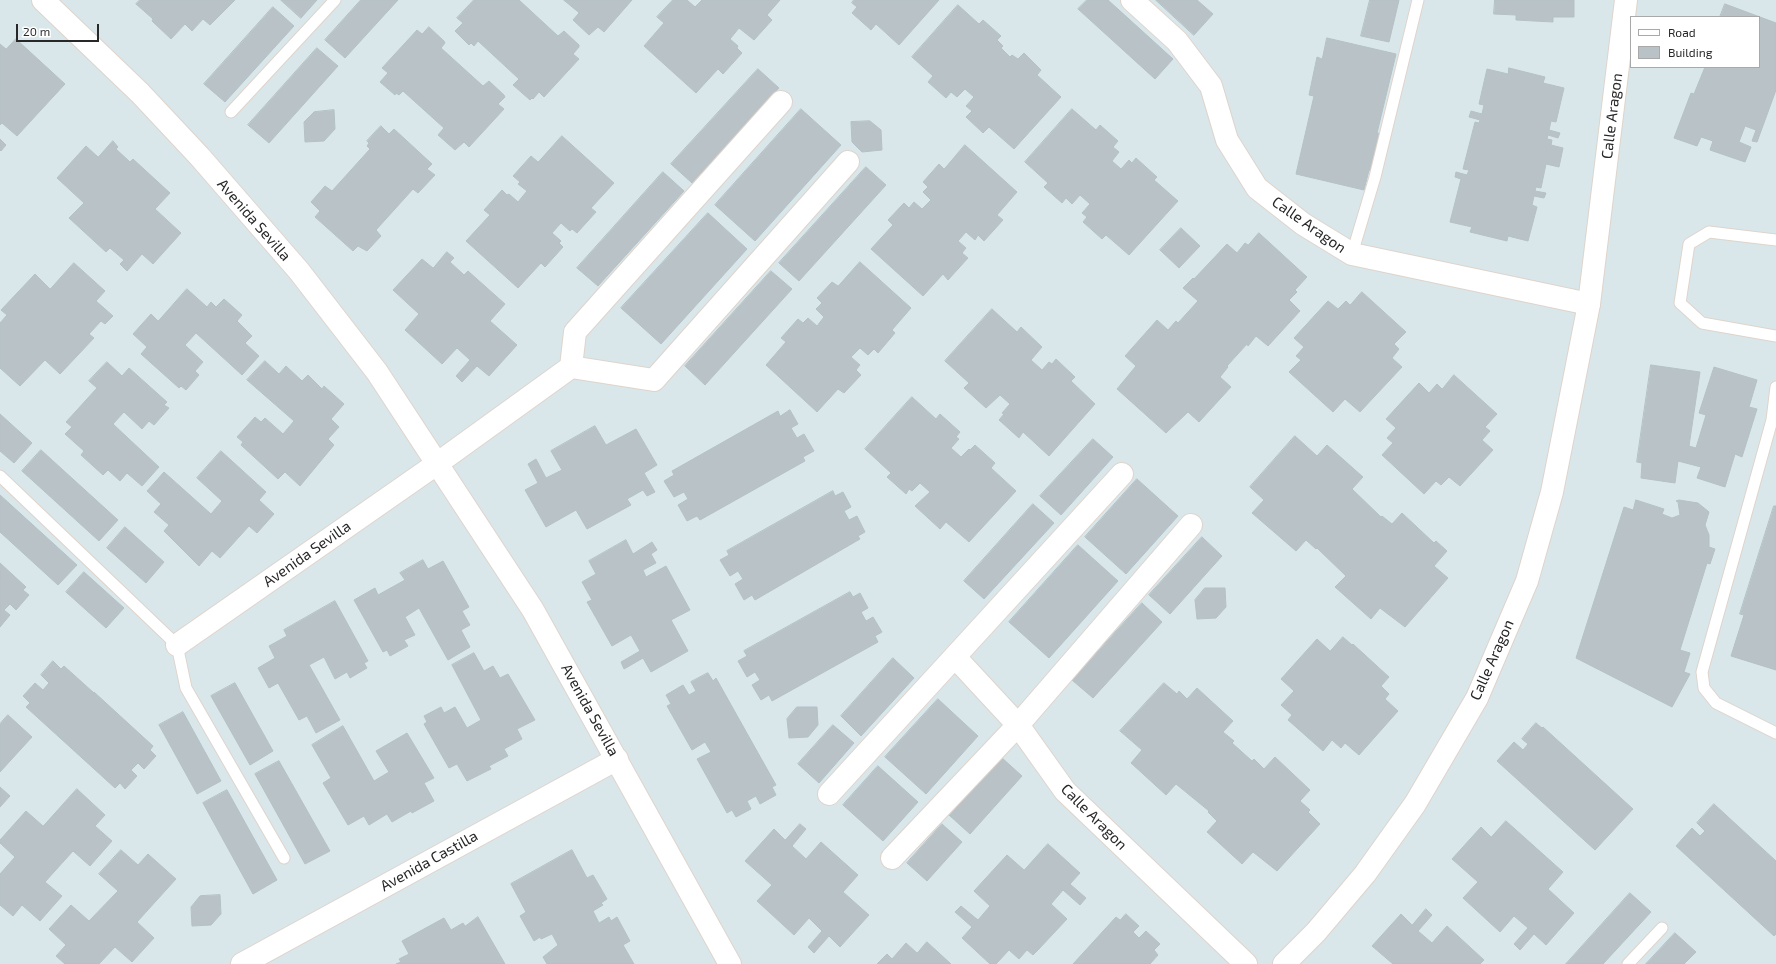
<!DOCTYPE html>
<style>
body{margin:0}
#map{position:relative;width:1776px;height:964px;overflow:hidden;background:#d9e7eb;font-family:"Exo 2",sans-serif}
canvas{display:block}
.legend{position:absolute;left:1630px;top:16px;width:130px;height:52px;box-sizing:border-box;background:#fff;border:1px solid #a9a9a9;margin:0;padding:5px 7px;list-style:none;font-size:12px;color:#282828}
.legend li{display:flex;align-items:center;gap:8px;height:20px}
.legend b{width:20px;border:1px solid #a9a9a9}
.scale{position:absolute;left:16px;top:24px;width:83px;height:18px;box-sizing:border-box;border:2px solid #282828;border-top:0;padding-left:5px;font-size:12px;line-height:14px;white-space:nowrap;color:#282828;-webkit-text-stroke:3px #fff;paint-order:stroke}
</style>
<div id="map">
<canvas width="1776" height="964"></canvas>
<ul class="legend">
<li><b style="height:5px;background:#fff"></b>Road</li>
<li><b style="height:11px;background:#b9c2c6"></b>Building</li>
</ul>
<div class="scale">20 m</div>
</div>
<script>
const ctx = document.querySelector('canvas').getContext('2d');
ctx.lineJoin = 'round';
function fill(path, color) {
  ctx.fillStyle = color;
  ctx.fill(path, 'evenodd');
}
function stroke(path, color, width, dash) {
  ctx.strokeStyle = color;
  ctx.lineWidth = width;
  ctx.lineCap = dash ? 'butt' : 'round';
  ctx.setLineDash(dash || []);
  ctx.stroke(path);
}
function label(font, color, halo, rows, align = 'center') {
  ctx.font = font + ' "Exo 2",sans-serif';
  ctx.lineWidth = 3;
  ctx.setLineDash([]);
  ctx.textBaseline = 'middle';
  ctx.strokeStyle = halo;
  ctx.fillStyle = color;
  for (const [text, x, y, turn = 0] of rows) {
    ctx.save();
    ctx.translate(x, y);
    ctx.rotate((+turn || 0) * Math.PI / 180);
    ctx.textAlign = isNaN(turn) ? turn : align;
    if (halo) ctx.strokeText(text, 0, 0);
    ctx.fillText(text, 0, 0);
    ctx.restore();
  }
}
const building = new Path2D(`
 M140 0H235L210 25 203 19 192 31 185 24 171 39 152 21 153 19 136 4Z
 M281 0H317L301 18Z
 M361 0H398L345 58 325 40Z
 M474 0H519L558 36 564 31 579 45V47L573 54 579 59 544 97 539 92 533 99 532 98 530 100 513 85 519 79 478 41 474 46 471 43 469 45 455 31 463 23 457 18Z
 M564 0H632L604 32 598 27 589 35 573 20 579 13Z
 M673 0H687L695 7 702 0H780L767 15 772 20 754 40 739 28 730 39 738 46 737 48 742 53 723 74 718 69 696 93 644 46 664 23 657 17Z
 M854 0H939L899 45 876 24 871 30 852 13 857 7 852 3Z
 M1087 0H1108L1173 59 1155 79 1078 9Z
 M1156 0H1197L1213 14 1194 35Z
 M1370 0H1399L1389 42 1361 36Z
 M1495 0H1574V17H1553V22L1516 20V15L1494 14Z
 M1725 4 1776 23V90L1757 142 1752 141 1756 130 1745 126 1739 142 1751 147 1745 162 1710 150 1713 141 1701 137 1697 146 1674 138 1691 93 1694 94 1705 67H1759V17H1720Z
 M958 5 979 24 983 20 1001 36 997 40 1003 46 1001 48 1010 57 1012 55 1018 59 1024 53 1041 70 1037 75 1061 97 1014 149 989 127 983 133 966 117 972 111 966 106 974 97 965 89 957 97 951 92 946 98 928 82 933 76 912 57Z
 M273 7 294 26 225 102 204 84Z
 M429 27 444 41 445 43 441 48 483 86 489 81 504 95 505 97 498 104 504 109 469 147 464 142 455 150 438 135 444 128 403 91 399 95 396 93 395 95 380 82 388 73 382 68 417 30 422 34Z
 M1327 38 1396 54 1377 133 1382 134 1373 171 1369 170 1364 190 1296 174 1314 96 1309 95 1317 57 1322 59Z
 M16 39 65 84 17 136 2 123 0 125V44L6 49Z
 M317 48 338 66 269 143 248 125Z
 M1509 68 1545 77 1543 83 1564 88 1556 122 1551 121 1549 130 1560 133 1558 138 1548 135 1547 139 1552 140 1551 145 1563 148 1559 167 1546 164 1541 188 1536 187 1535 191 1546 193 1544 198 1534 196 1532 205 1537 207 1528 241 1508 236 1507 241 1470 232 1472 227 1450 222 1461 179 1455 177 1456 172 1467 175 1469 170 1463 169 1475 122 1479 123 1480 120 1469 117 1471 111 1482 114 1484 105 1479 104 1487 69 1508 74Z
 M758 69 779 88 692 183 671 164Z
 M801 109 841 145 755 241 715 205Z
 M1072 109 1096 130 1100 125 1118 141 1113 147 1119 152 1112 161 1121 169 1129 160 1132 163 1136 158 1157 177 1154 180 1178 201 1129 255 1106 235 1102 239 1083 222 1087 217 1082 213 1090 204 1080 195 1072 204 1066 198 1062 203 1044 187 1048 183 1025 162Z
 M334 110 335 129 324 141 305 142 304 122 314 112Z
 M870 121 881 130 882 150 862 152 852 142 851 122Z
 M381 126 389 134 394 129 432 164 427 169 435 175 418 193 413 189 376 230 381 236 367 251 358 246 353 251 315 217 320 211 311 202 325 186 332 191 370 149 367 146 369 143 367 141Z
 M562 136 614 183 591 208 596 212 577 233 572 229 570 231 561 223 552 233 561 241 559 243 563 247 545 267 541 263 518 288 466 241 490 215 484 210 502 190 507 195 509 194 518 202 527 191 518 184 520 182 513 176 531 156 538 162Z
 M0 139 6 145 1 151 0 150Z
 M113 141 118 147 116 149 130 162 133 159 170 193 155 209 181 233 153 264 142 254 127 271 120 264 124 260 110 248 106 252 69 218 84 203 57 178 86 146 98 157Z
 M965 145 1017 192 997 215 1003 220 984 241 978 235 975 240 966 232 958 241 966 248 962 253 968 258 948 280 943 274 923 296 871 249 893 225 888 220 904 203 909 208 914 202 922 209 931 200 923 192 928 187 923 182 939 164 944 169Z
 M866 167 886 185 799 281 779 263Z
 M663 172 684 191 598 286 577 268Z
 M708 213 747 249 661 344 621 308Z
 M1181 228 1200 246 1179 268 1160 250Z
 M1259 233 1307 277 1295 290 1297 292 1289 300 1300 311 1268 346 1256 336 1248 346 1247 344 1227 366 1228 367 1220 377 1231 387 1199 422 1188 412 1166 433 1117 389 1136 366 1125 356 1157 320 1168 330 1176 321 1178 323 1198 301 1183 288 1193 278 1194 279 1227 244 1237 253 1245 243 1248 245Z
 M447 252 454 258 450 262 464 275 468 271 505 304 490 321 517 345 489 376 477 366 462 382 456 376 470 360 457 348 442 364 405 330 419 314 393 290 422 259 433 268Z
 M860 262 911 308 892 330 895 333 878 353 874 349 868 355 860 348 851 357 860 365 856 370 861 375 844 393 838 389 817 412 766 365 786 342 781 338 798 319 803 323 808 318 817 326 824 317 816 309 822 303 817 298 832 282 838 286Z
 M74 263 105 291 96 301 113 316 105 324 101 321 89 334 94 338 60 374 45 360 20 386 0 368V323L7 315 1 310 35 274 50 289Z
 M771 271 792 289 705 385 685 366Z
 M187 289 207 307 211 302 216 307 224 299 242 315 237 321 252 336 245 343 259 356 242 375 196 333 185 345 203 362 195 371 199 375 186 390 181 386 179 388 141 354 147 347 133 334 151 314 158 321Z
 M1362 292 1406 332 1394 344 1399 349 1392 358 1402 367 1360 412 1345 399 1333 412 1289 372 1301 360 1296 356 1304 347 1294 338 1328 301 1338 309 1346 301 1350 305Z
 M992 309 1017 332 1021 327 1042 347 1031 360 1042 370 1049 362 1052 364 1056 359 1075 377 1071 381 1095 404 1049 456 1023 432 1019 438 999 420 1004 414 1002 413 1010 404 1000 395 986 408 964 388 969 383 945 361Z
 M265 361 279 374 286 366 302 381 308 375 322 389 324 386 344 404 331 419 339 427 328 439 334 445 300 486 285 472 278 479 241 445 243 442 237 437 255 417 261 422 265 418 283 434 294 421 247 380Z
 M107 362 122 376 129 368 167 402 164 405 169 408 154 425 149 421 142 429 124 412 113 424 159 467 142 486 127 473 120 481 108 470 103 475 81 455 84 451 65 434 72 427 66 422 97 388 89 381Z
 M1651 365 1700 372 1689 446 1696 448 1706 415 1699 413 1714 367 1757 380 1749 407 1757 409 1742 457 1735 454 1725 487 1697 478 1701 467 1678 461 1675 483 1641 478 1642 463 1637 462Z
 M1454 375 1497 414 1485 427 1490 431 1482 440 1493 450 1460 486 1449 477 1441 485 1436 481 1424 494 1382 455 1393 443 1387 438 1396 428 1386 419 1419 383 1429 393 1437 384 1442 389Z
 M912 397 936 419 940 414 960 432 956 437 959 439 951 448 961 457 969 449 970 450 975 445 995 463 991 468 1016 491 969 542 946 522 940 529 915 506 930 492 920 483 912 491 909 489 906 494 887 477 891 473 865 449Z
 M790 410 798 424 791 428 797 438 804 434 814 451 803 457 805 461 700 520 697 516 687 521 678 505 688 499 684 492 674 497 664 481 674 475 672 471 778 411 780 416Z
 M0 414 32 443 14 463 0 451Z
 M595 426 606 445 636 429 657 465 644 473 655 492 647 496 643 490 627 499 631 505 587 529 576 510 546 527 525 490 538 483 528 464 536 459 546 478 562 470 551 451Z
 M1295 436 1317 456 1327 445 1363 477 1352 489 1381 517 1382 516 1392 524 1402 513 1434 543 1436 541 1447 551 1434 566 1448 578 1405 627 1380 608 1371 619 1335 587 1346 576 1317 548 1316 549 1306 540 1296 551 1252 513 1264 500 1250 487Z
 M1093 439 1113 457 1061 515 1040 496Z
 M41 450 118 520 99 541 22 471Z
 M221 451 266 492 259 500 274 514 257 533 249 526 220 558 212 551 199 566 164 531 169 525 154 512 161 504 147 491 164 472 211 514 222 501 197 478Z
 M1137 479 1178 516 1126 574 1085 537Z
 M833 491 835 496 843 492 851 507 844 511 849 520 857 516 865 532 858 536 860 539 755 600 752 595 744 600 735 584 743 579 738 571 730 576 720 560 729 555 727 551Z
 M0 495 77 565 58 585 0 532Z
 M1636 500 1664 509 1662 514 1672 518 1680 515 1678 502 1676 501 1679 500 1698 503 1709 512 1705 525 1709 535V547L1715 549 1710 564 1707 563 1680 650 1690 653 1684 672 1690 674 1672 707 1576 658 1624 507 1633 510Z
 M1033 504 1054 523 984 599 964 581Z
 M1774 506H1776V670L1731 656 1744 615 1740 614Z
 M125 527 164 562 146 583 107 548Z
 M1202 537 1222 556 1170 614 1149 595Z
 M626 540 633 554 652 542 657 550 651 554 656 563 643 570 646 577 666 566 690 610 671 620 688 651 651 672 643 658 624 669 621 662 640 651 631 635 612 646 587 602 592 600 582 582 596 574 589 561Z
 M1078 545 1118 581 1049 658 1009 622Z
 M423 560 428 569 443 561 469 607 462 611 470 625 461 630 470 647 448 660 419 608 405 617 415 635 404 640 408 646 390 656 387 650 383 652 354 600 375 588 378 595 405 580 400 573Z
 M0 563 26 587 23 590 29 595 16 610 10 604 4 610 10 615 0 627Z
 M84 572 124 608 106 628 66 592Z
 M1205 588H1225L1226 607 1216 618 1197 619 1195 600Z
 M850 592 853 597 860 593 868 608 861 612 866 621 873 617 882 632 875 636 878 642 772 701 769 695 761 700 752 685 760 680 755 672 747 677 738 661 747 656 744 651Z
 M335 601 368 661 364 663 367 668 350 678 347 672 335 679 324 657 309 665 340 720 316 733 307 716 299 720 278 683 269 688 258 668 275 658 269 646 287 636 284 630Z
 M1142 603 1162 622 1093 698 1072 680Z
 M1343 637 1352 645 1353 644 1389 677 1381 686 1389 694 1385 699 1398 711 1359 755 1345 743 1341 748 1332 740 1323 751 1288 720 1292 715 1281 705 1294 691 1281 679 1317 639 1330 651Z
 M474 653 484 671 493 666 500 678 508 674 535 720 517 729 522 739 504 749 508 756 489 766 491 769 467 781 457 764 449 768 424 724 427 722 424 716 441 707 444 713 455 707 467 728 481 720 452 665Z
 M893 658 914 678 861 736 841 716Z
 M53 661 61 669 64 666 94 693V692L153 746 150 750 156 756 144 769 138 763 131 770 137 776 125 789 120 783 115 788 26 707 30 703 23 696 35 683 43 690 49 683 41 675Z
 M708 673 713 681 716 678 776 785 772 787 776 795 760 804 756 796 747 801 751 809 736 817 732 810 727 813 697 759 711 752 705 742 692 750 667 706 671 704 666 695 683 685 689 695 696 691 691 682Z
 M235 683 273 751 250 765 211 696Z
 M1164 683 1177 694 1179 691 1187 699 1197 688 1233 721 1223 732 1234 741 1232 743 1252 761 1254 759 1264 769 1275 757 1310 790 1300 801 1310 810 1308 812 1320 824 1277 871 1253 852 1242 864 1207 832 1217 821 1208 812 1209 811 1176 784 1166 795 1131 763 1142 750 1120 731Z
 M938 699 978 736 926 794 885 757Z
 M797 707H817L818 725 808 737 789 738 787 719Z
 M183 712 221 781 197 794 159 725Z
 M8 715 32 737 0 772V724Z
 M1536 723 1542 728 1543 727 1633 809 1595 850 1497 761 1514 742 1523 750 1528 744 1522 739Z
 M833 725 854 743 819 783 798 764Z
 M343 726 374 781 389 772 376 751 407 733 434 778 424 783 434 801 412 813 411 811 392 822 387 814 369 825 364 816 348 825 323 783 331 778 312 745Z
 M1001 757 1022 776 970 834 949 815Z
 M279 761 330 851 305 864 255 774Z
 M878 766 918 802 883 841 843 805Z
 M0 787 10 796 0 807Z
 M77 789 105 815 95 826 112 841 90 866 73 851 45 882 62 896 40 921 22 905 13 916 0 905V874L15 857 0 843V840L26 811 43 826Z
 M227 790 277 880 253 894 203 803Z
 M1714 804 1776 861V934L1774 936 1676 846 1692 828 1700 836 1705 831 1697 823Z
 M1506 821 1563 872 1548 889 1574 913 1546 945 1534 934 1520 950 1514 944 1528 928 1514 916 1500 932 1463 898 1478 882 1452 859 1481 827 1491 837Z
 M800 824 806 829 792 846 806 859 821 842 858 875 843 892 869 915 840 947 829 936 814 953 808 947 822 931 809 918 794 935 757 901 772 885 745 861 774 829 785 840Z
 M942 824 962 842 927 881 907 863Z
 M1048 844 1080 873 1070 884 1086 898 1080 905 1063 890 1051 904 1067 919 1038 950 1033 955 1027 950 1019 959 1009 950 996 964H990L962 938 972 927 955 912 961 906 978 920 990 906 974 891 1007 855 1024 870Z
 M121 850 138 865 148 854 176 879 137 922 154 938 132 962 115 947 99 964H65L56 956 66 945 49 929 71 905 89 921 118 891 99 874Z
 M572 850 587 878 593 875 607 899 601 903 603 905 593 911 599 923 609 917 611 921 617 917 630 941 623 945 634 964H547L543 957 558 945 552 934 541 939 540 937 534 941 520 916 526 912 511 884Z
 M1630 893 1651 912 1603 964H1566Z
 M220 895 221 914 211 925 192 926 191 907 200 896Z
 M1426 909 1432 915 1418 931 1432 943 1447 926 1484 960 1480 964H1393L1372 946 1401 914 1412 925Z
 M1126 914 1139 926 1133 932 1139 938 1146 931 1160 944 1154 950 1158 955 1150 964H1073L1116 917 1120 920Z
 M478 917 505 964H396L401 962 399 959 409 954 402 941 444 918 451 930 463 923 465 926Z
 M1675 933 1696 952 1684 964H1646Z
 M927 942 951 964H877L887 954 892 959 906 943 917 953Z`);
fill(building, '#b9c2c6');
stroke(building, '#b3c1c6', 1);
const service = new Path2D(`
 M231 112 335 0
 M1776 240 1709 232 1689 244 1680 303 1702 323 1776 336
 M1352 254 1375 177 1418 0
 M1776 387 1772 420 1702 672 1704 688 1716 703 1776 733
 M0 476 177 645 186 688 284 858
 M1628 964 1662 928`);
const minor = new Path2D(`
 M1132 0 1177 41 1211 86 1227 140 1257 188 1303 224 1352 254 1589 304
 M571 367 654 380 848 162
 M571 367 575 332 781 102
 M177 645 438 463 571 367
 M955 657 1018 725 1065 791 1246 964
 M829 794 1122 474
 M892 858 1018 725 1191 525
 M242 964 617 759`);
const tertiary = new Path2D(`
 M43 0 140 93 200 157 299 271 377 372 533 610 730 964
 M1284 964 1316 932 1365 874 1415 804 1477 698 1527 581 1552 492 1589 304 1626 0`);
stroke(service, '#ded4cb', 13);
stroke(minor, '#ded4cb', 24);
stroke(tertiary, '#ded4cb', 24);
stroke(service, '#fff', 11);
stroke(minor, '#fff', 22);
stroke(tertiary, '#fff', 22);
label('15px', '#282828', '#fff', [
 ["Calle Aragon",1612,116,-83],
 ["Avenida Sevilla",254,220,49],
 ["Calle Aragon",1309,225,35],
 ["Avenida Sevilla",307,554,-35],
 ["Calle Aragon",1492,660,-66],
 ["Avenida Sevilla",590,710,61],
 ["Calle Aragon",1094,817,45],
 ["Avenida Castilla",429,861,-29]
]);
</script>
